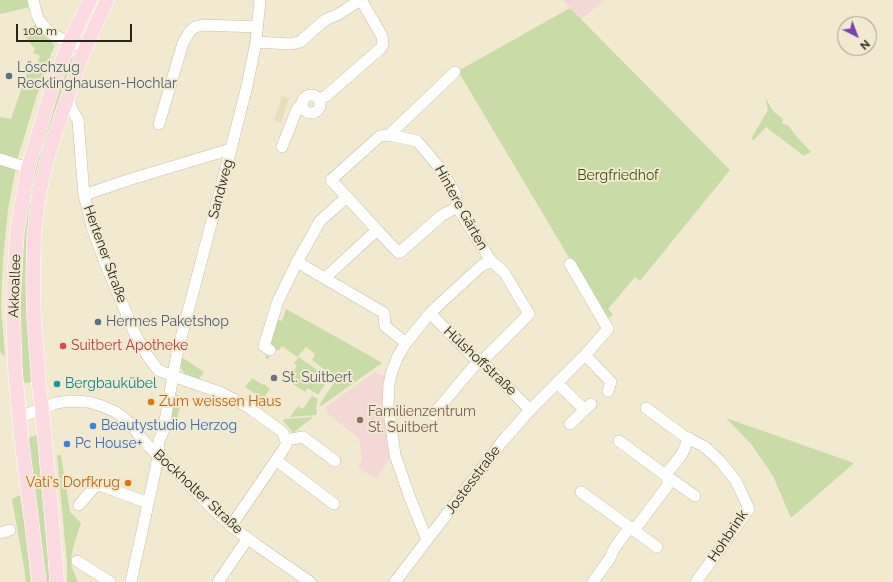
<!DOCTYPE html>
<meta charset="utf-8">
<style>
body{margin:0}
#map{position:relative;width:893px;height:582px;overflow:hidden;background:#f1e9d0;font-family:Raleway,sans-serif}
canvas{display:block}
.north{position:absolute;left:837px;top:16px;width:40px;height:40px;box-sizing:border-box;background:#f1e9d0;border:1px solid #a19b88;border-radius:50%;rotate:138deg;font-size:11px;font-weight:700;line-height:16px;text-align:center;color:#29261d}
.north::after{content:'';display:block;margin:auto;width:14px;height:18px;background:#7c40b5;clip-path:polygon(50% 0,100% 100%,50% 72%,0 100%)}
.scale{position:absolute;left:16px;top:24px;width:116px;height:18px;box-sizing:border-box;border:2px solid #29261d;border-top:0;padding-left:5px;font-size:12px;line-height:14px;white-space:nowrap;color:#29261d;-webkit-text-stroke:3px #f1e9d0;paint-order:stroke}
</style>
<div id="map">
<canvas width="893" height="582"></canvas>
<div class="north">N</div>
<div class="scale">100 m</div>
</div>
<script>
const ctx = document.querySelector('canvas').getContext('2d');
ctx.lineJoin = 'round';
function fill(path, color) {
  ctx.fillStyle = color;
  ctx.fill(path, 'evenodd');
}
function stroke(path, color, width, dash) {
  ctx.strokeStyle = color;
  ctx.lineWidth = width;
  ctx.lineCap = dash ? 'butt' : 'round';
  ctx.setLineDash(dash || []);
  ctx.stroke(path);
}
function label(font, color, halo, rows, align = 'center') {
  ctx.font = font + ' Raleway,sans-serif';
  ctx.lineWidth = 4;
  ctx.setLineDash([]);
  ctx.textBaseline = 'middle';
  ctx.strokeStyle = halo;
  ctx.fillStyle = color;
  for (const [text, x, y, turn = 0] of rows) {
    ctx.save();
    ctx.translate(x, y);
    ctx.rotate((+turn || 0) * Math.PI / 180);
    ctx.textAlign = isNaN(turn) ? turn : align;
    if (halo) ctx.strokeText(text, 0, 0);
    ctx.fillText(text, 0, 0);
    ctx.restore();
  }
}
fill(new Path2D(`
 M563 0H605L581 19Z`), '#f3d8d8');
fill(new Path2D(`
 M282 96 289 98 281 123 274 121Z`), '#e8ddbd');
fill(new Path2D(`
 M375 372 385 377 383 405 385 427 390 458 376 479 358 467 362 461 359 438 327 413 326 407Z`), '#f3d8d6');
fill(new Path2D(`
 M0 0H28L30 7 0 14Z
 M570 8 730 170 640 281 635 277 608 309 613 314 610 317 605 318 458 71Z
 M35 25 40 32 55 45 45 69 17 160 0 156V117L11 119 30 64 36 66 40 56 33 53 35 49 23 34Z
 M69 56 77 60 39 183 35 382 23 383 20 318 21 245 30 180Z
 M765 97 773 111 783 119 782 124 788 125 796 136 811 152 804 156 766 127 754 140 751 139 768 110Z
 M0 163 16 167 8 209 3 259 1 306 5 356 0 352Z
 M286 309 381 362 382 363 321 406 320 404 323 399 337 379 312 360 315 354 306 347 297 357 282 346 278 351 275 349 268 359 265 358 271 349 269 348 276 319 282 321Z
 M299 357 328 378V380L318 395 308 388 305 392 287 380 297 366 294 363Z
 M182 358H183L204 372 200 378 197 380C186 375 178 372 182 358Z
 M252 378 263 385 264 384 270 389 263 399 245 387Z
 M176 394 185 400 179 410 175 431 169 430Z
 M312 396 318 399 316 407 317 413 316 415 290 417 298 406 303 409Z
 M313 417 293 433 287 425 283 421 284 419Z
 M726 418 854 463 791 518 773 476 752 445Z
 M37 435 52 582H45L26 438Z
 M57 455H61L70 512 81 523C78 533 70 553 71 564 72 570 76 576 78 582H67V563Z
 M20 495 26 530 31 582H26L24 567 12 499Z`), '#c9dca7');
const minor = new Path2D(`
 M33 0C35 7 36 15 40 21 49 37 70 42 86 48
 M256 42 290 44 300 42 325 20 339 14 360 0
 M302 104a9 9 0 1 1 18 0a9 9 0 1 1-18 0Z
 M68 97C70 106 73 113 78 120L84 195 93 230 106 265 135 334 147 355 158 370 173 376 163 432 159 440 158 456 155 472 131 582
 M319 99 326 96 381 48 383 44 382 36 361 0
 M159 124 183 43 190 31 195 27 203 25 257 27
 M282 147 297 109 303 102
 M0 159 28 168
 M84 195 128 180 231 149
 M347 197 377 230
 M297 262 320 221 347 197 331 180 380 136 389 135
 M325 278 377 230 399 253 441 216 457 207
 M430 313 472 356 482 361 530 410
 M270 350 264 346 278 301 297 262 384 313 385 326 406 343
 M585 355 611 382 608 391
 M557 383 585 410
 M646 408 684 436 705 447 720 461 736 481 749 509 696 582
 M433 415 473 367 482 361 529 314 504 272 491 261 457 207 455 193 439 167 417 141 389 135 455 72
 M20 417 56 403 69 401 89 402 102 406 116 412 129 422 142 439 158 456 172 468 214 510 231 526 258 546 310 582
 M570 424 591 404
 M689 438 682 454 668 472V477L695 496
 M286 441 291 439 303 437 335 461
 M276 460 334 504
 M581 492 657 547
 M79 505 97 484 148 503
 M231 526 283 450 286 445V441L283 433 280 430 248 407 222 393 173 376 177 353 231 149 247 86 256 42 260 0
 M0 533 10 530
 M427 540 410 498 395 455 388 405 389 384 392 371 398 356 406 343 430 313 481 266 491 261
 M77 561 110 582
 M218 582 248 538
 M395 582 501 443 530 410 585 355 608 329 570 264
 M593 582 610 558 614 549 626 532 638 525 668 485V477L619 441`);
const major = new Path2D(`
 M39 582 21 436 15 369 13 305 17 232 28 168 53 85 70 41 90 0
 M57 582 55 554 42 408 39 386 34 319 33 280 34 235 38 201 42 180 50 149 81 58 107 0`);
stroke(minor, '#c8c1a9', 12);
stroke(major, '#fff', 15);
stroke(minor, '#fff', 11);
stroke(major, '#fcdae2', 14);
for (const [x, y, r, color] of [
 [9,76,4,"#5c6f8a"],
 [98,322,4,"#5c6f8a"],
 [63,346,4,"#e0444e"],
 [274,378,4,"#6b7280"],
 [57,384,4,"#0f9aa8"],
 [151,402,4,"#e8710a"],
 [360,420,4,"#8d6e63"],
 [93,426,4,"#3f7fe0"],
 [67,444,4,"#3f7fe0"],
 [128,483,4,"#e8710a"]
]) {
  const dot = new Path2D();
  dot.arc(x, y, r, 0, 2 * Math.PI);
  ctx.fillStyle = color;
  ctx.fill(dot);
  stroke(dot, '#f1e9d0', 1.5);
}
label('14px', '#4e5e75', '#f1e9d0', [
 ["Löschzug",17,68],
 ["Recklinghausen-Hochlar",17,84],
 ["Hermes Paketshop",106,322]
], 'left');
label('14px', '#3e4e14', '#f1e9d0', [
 ["Bergfriedhof",618,176]
]);
label('14px', '#29261d', '#f1e9d0', [
 ["Sandweg",221,189,-75],
 ["Hintere Gärten",461,208,61],
 ["Hertener Straße",105,254,70],
 ["Akkoallee",15,286,-88],
 ["Hülshoffstraße",480,361,43],
 ["Jostesstraße",473,480,-53],
 ["Bockholter Straße",198,492,43],
 ["Hohbrink",728,536,-56]
]);
label('14px', '#be3a42', '#f1e9d0', [
 ["Suitbert Apotheke",71,346]
], 'left');
label('14px', '#5b616d', '#f1e9d0', [
 ["St. Suitbert",282,378]
], 'left');
label('14px', '#0d838f', '#f1e9d0', [
 ["Bergbaukübel",65,384]
], 'left');
label('14px', '#c56008', '#f1e9d0', [
 ["Zum weissen Haus",159,402],
 ["Vati's Dorfkrug",120,483,"right"]
], 'left');
label('14px', '#785e54', '#f1e9d0', [
 ["Familienzentrum",368,412],
 ["St. Suitbert",368,428]
], 'left');
label('14px', '#366cbe', '#f1e9d0', [
 ["Beautystudio Herzog",101,426],
 ["Pc House+",75,444]
], 'left');
</script>
